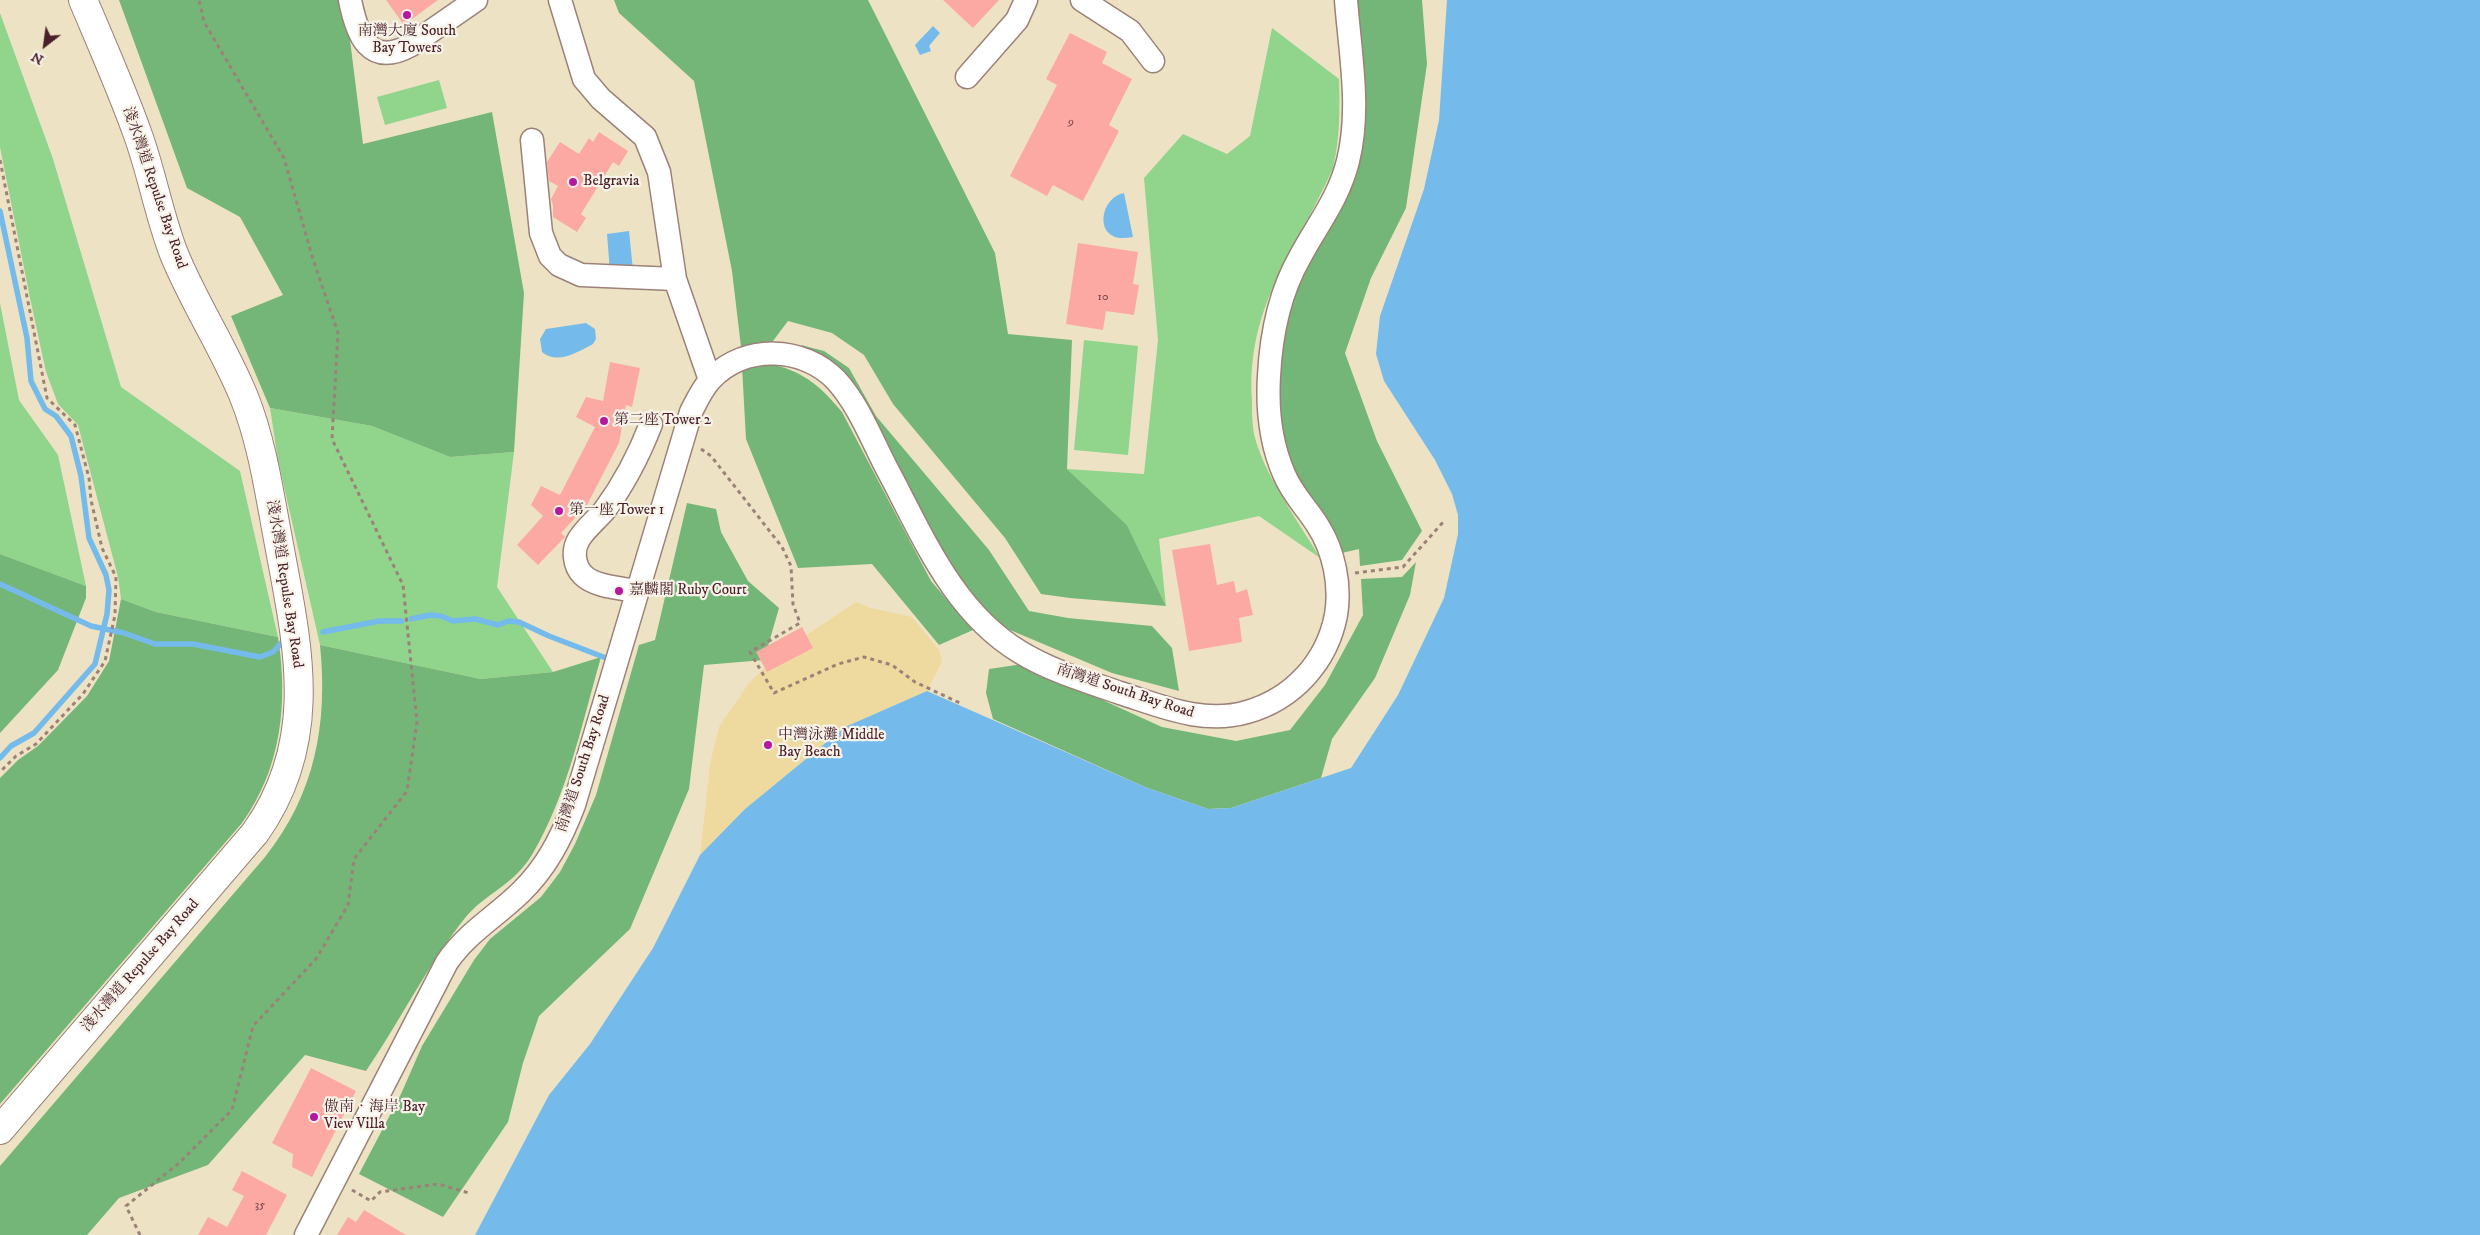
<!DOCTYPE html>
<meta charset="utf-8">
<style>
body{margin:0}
#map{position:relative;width:2480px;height:1235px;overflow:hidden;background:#ede3c4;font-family:"IM FELL DW Pica",serif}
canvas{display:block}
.north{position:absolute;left:20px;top:20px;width:50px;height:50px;-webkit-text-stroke:4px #f7f3e8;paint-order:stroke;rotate:210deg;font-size:14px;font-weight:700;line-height:20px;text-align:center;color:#4a1f2b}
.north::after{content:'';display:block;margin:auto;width:18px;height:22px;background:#4a1f2b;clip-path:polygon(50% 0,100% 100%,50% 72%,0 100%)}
</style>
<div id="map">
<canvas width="2480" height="1235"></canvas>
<div class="north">N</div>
</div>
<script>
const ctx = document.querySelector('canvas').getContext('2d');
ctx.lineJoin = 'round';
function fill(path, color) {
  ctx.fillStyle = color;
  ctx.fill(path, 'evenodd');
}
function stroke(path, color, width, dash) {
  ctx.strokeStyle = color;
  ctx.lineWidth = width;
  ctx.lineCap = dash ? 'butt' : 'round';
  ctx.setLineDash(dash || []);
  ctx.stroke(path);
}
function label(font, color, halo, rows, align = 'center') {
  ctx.font = font + ' "IM FELL DW Pica","Noto Serif TC",serif';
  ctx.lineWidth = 4.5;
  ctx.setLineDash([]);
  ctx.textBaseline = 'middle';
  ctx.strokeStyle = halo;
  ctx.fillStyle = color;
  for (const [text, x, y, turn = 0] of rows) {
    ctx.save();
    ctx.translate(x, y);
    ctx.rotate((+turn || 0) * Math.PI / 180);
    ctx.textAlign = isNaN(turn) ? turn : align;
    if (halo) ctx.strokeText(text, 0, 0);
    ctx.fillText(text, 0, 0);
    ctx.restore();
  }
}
fill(new Path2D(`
 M0 13 53 159 121 387 240 471 278 637 156 612 121 599 118 577 78 425 58 404 46 372 30 298 0 147Z
 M1272 28 1339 79C1340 110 1340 138 1333 168 1297 250 1246 305 1252 400 1252 412 1252 426 1255 438 1267 480 1298 520 1320 558L1259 516 1159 539 1166 606 1127 525 1067 469 1144 474 1158 340 1144 178 1183 134 1227 154 1250 136Z
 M439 80 447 108 385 125 377 97Z
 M0 303 19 400 58 455 86 586 0 554Z
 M1084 340 1138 346 1128 455 1074 450Z
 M270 408 372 426 450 457 514 452 497 587 553 672 481 679 320 645 278 460Z`), '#91d48c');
fill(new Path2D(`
 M119 0H345L363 144 492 112 524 293 514 452 450 457 372 426 270 408 231 316 283 295 240 217 187 188Z
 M614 0H868L995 253 1008 334 1072 340 1067 469 1127 525 1166 606 1070 598 1041 594 1005 538 893 404 864 355 832 333 788 321 767 349 741 347 732 271 694 81 619 13Z
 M1348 0H1422L1427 64 1406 208 1371 278 1345 353 1377 441 1422 531 1402 560 1360 566 1359 549 1333 555 1286 475 1263 372 1345 172Z
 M801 345 824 351 849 368 876 416 989 550 1029 611 1068 618 1152 626 1172 648 1179 691 1112 673 991 622 949 569 815 359Z
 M774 365C805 372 823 389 842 412L931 581 973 630 939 645 872 564 798 568 746 439 742 367Z
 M687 503 716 509 721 532 748 581 779 608 764 660 704 665 689 789 630 929 539 1016 523 1063 508 1122 443 1217 359 1174 401 1094 422 1046 474 960 490 939 541 897 560 872 575 844 596 795 639 645 655 640Z
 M0 554 86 586V598L58 670 0 733Z
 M1416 562 1410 595 1375 678 1332 739 1321 778 1231 808 1208 809 1145 787 993 719 986 693 989 669 1023 664 1162 727 1236 741 1290 730 1325 685 1363 615 1361 579 1402 577Z
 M121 599 156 612 278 637C288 702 282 767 242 823L0 1104V778L18 760 38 746 87 696 109 661Z
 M320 645 481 679 553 672 601 657C582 723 568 793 533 853 515 885 484 894 465 918 427 966 400 1021 366 1071L305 1055 208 1165 119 1198 87 1235H0V1166L265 857C315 794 328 724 320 645Z`), '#74b678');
fill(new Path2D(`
 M856 602 871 608 912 617 939 650 942 661 927 691 845 727 745 809 700 855 710 764 719 727 749 683 780 653Z`), '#eeda9e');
fill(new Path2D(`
 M1447 0H2480V1235H475L549 1095 590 1044 653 948 700 855 745 809 845 727 927 691 1145 787 1208 809 1231 808 1351 768 1398 695 1444 598 1458 534V515L1452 494 1435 460 1384 381 1376 354 1380 316 1424 189 1439 120Z
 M933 26 940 33 929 46 931 51 920 55 915 45Z
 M1124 193 1133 237C1126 238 1118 239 1113 236 1096 228 1103 197 1124 193Z
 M629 231 633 270 610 272 607 234Z
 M586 323 595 329 596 339 593 344C578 352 557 365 542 352L540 339 546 329Z`), '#74bbec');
stroke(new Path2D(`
 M0 211 27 338 31 381 45 409 56 416 71 436 81 476 89 538 106 575 109 590 107 614 95 664 34 733 11 746 0 758
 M0 584 91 626 124 633 155 644H193L260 657 273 652 283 641
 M411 619 430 615 441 616 453 621 475 619 498 625 508 621 519 622 549 636 606 658
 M323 632 379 621H402`), '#74bbec', 5.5);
fill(new Path2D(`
 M386 0H438L404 25Z
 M943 0H999L973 28Z
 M1070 33 1107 52 1102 63 1132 79 1109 125 1119 131 1083 201 1053 185 1047 196 1010 176 1057 85 1046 79Z
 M599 132 628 151 619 166 613 162 581 214 586 218 577 232 553 217V205L551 199 558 186 549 181 547 162 560 142 579 154 589 138 593 142Z
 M1078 243 1138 252 1133 284 1139 285 1134 315 1106 311 1103 330 1066 324Z
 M610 362 640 368 632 407 626 405 619 443 587 505 561 533 565 537 538 565 517 545 543 516 531 505 541 486 560 495 595 427 576 417 586 397 603 401Z
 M1210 544 1217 585 1234 581 1236 593 1247 589 1253 615 1239 618 1242 642 1189 651 1172 550Z
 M802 627 813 648 767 672 756 652Z
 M311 1068 356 1091 312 1177 292 1167 293 1154 272 1143Z
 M242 1171 287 1195 266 1235H198L208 1217 227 1227 244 1196 232 1190Z
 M364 1210 406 1235H337L348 1217 356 1222Z`), '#fca8a3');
const minor = new Path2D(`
 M350 0C357 35 369 68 411 45L476 0
 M560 0 584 79 601 99 645 137 659 172 675 279 710 380
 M1082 0 1130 31 1153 61
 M967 77 1017 20 1026 0
 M532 140 541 233 550 256 559 265 581 275 675 279
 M637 591C621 588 595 587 583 575 574 566 572 550 579 539 585 529 596 520 604 511 624 484 639 455 651 424
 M306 1235 447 962C468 932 494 918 520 893 546 868 561 839 574 805L691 412C697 400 702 389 711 379 745 344 803 346 836 380 858 404 871 438 886 467 922 534 952 611 1020 652 1051 671 1086 681 1120 693 1161 706 1203 725 1247 712 1293 699 1327 662 1336 615 1341 585 1334 551 1318 526 1307 508 1292 494 1284 474 1271 444 1267 409 1269 376 1271 336 1280 292 1300 257 1317 225 1339 198 1348 161 1361 109 1350 53 1346 0`);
const major = new Path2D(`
 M0 1130 255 833C322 739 297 643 278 539 269 491 262 442 244 397 224 348 194 303 174 254 159 215 152 174 138 135 122 90 102 45 83 0`);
stroke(minor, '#9c8178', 25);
stroke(major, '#9c8178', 30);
stroke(new Path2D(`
 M0 160 47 398 75 425 89 478 91 500 102 548 116 577 115 615 105 661 83 694 36 744 16 756 0 772
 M701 449 711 456 782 547 791 566 793 604 800 623 750 652 774 693 838 664 864 657 892 665 915 682 962 704
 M1355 573 1403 567 1445 520
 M352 1190 371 1201 380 1192 438 1184 469 1193
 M140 1235 126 1206 179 1163 232 1110 253 1026 316 959 348 905 354 859 407 791 417 722 403 585 332 439 338 333 313 259 284 158 204 22 199 0`), '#9c8178', 3, [4, 4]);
stroke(minor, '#fff', 22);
stroke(major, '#fff', 28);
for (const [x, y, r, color] of [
 [407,15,5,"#b5179e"],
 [573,182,5,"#b5179e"],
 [604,421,5,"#b5179e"],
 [559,511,5,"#b5179e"],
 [619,591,5,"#b5179e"],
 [768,745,5,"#b5179e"],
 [314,1117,5,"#b5179e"]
]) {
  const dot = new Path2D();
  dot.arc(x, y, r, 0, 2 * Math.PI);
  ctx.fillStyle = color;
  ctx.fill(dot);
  stroke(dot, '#f7f3e8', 2);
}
label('12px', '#764149', null, [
 ["9",1071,123],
 ["10",1103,298],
 ["35",260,1206]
]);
label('15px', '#4a1f2b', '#f7f3e8', [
 ["南灣大廈 South",407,32,"center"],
 ["Bay Towers",407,49,"center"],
 ["Belgravia",583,182],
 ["第二座 Tower 2",614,421],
 ["第一座 Tower 1",569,511],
 ["嘉麟閣 Ruby Court",629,591],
 ["中灣泳灘 Middle",778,736],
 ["Bay Beach",778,753],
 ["傲南．海岸 Bay",324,1108],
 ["View Villa",324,1125]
], 'left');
label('15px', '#4a1f2b', '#f7f3e8', [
 ["淺水灣道 Repulse Bay Road",154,188,71],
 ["淺水灣道 Repulse Bay Road",284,584,81],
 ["南灣道 South Bay Road",1125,692,18],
 ["南灣道 South Bay Road",584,764,-72],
 ["淺水灣道 Repulse Bay Road",141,966,-49]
]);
</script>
